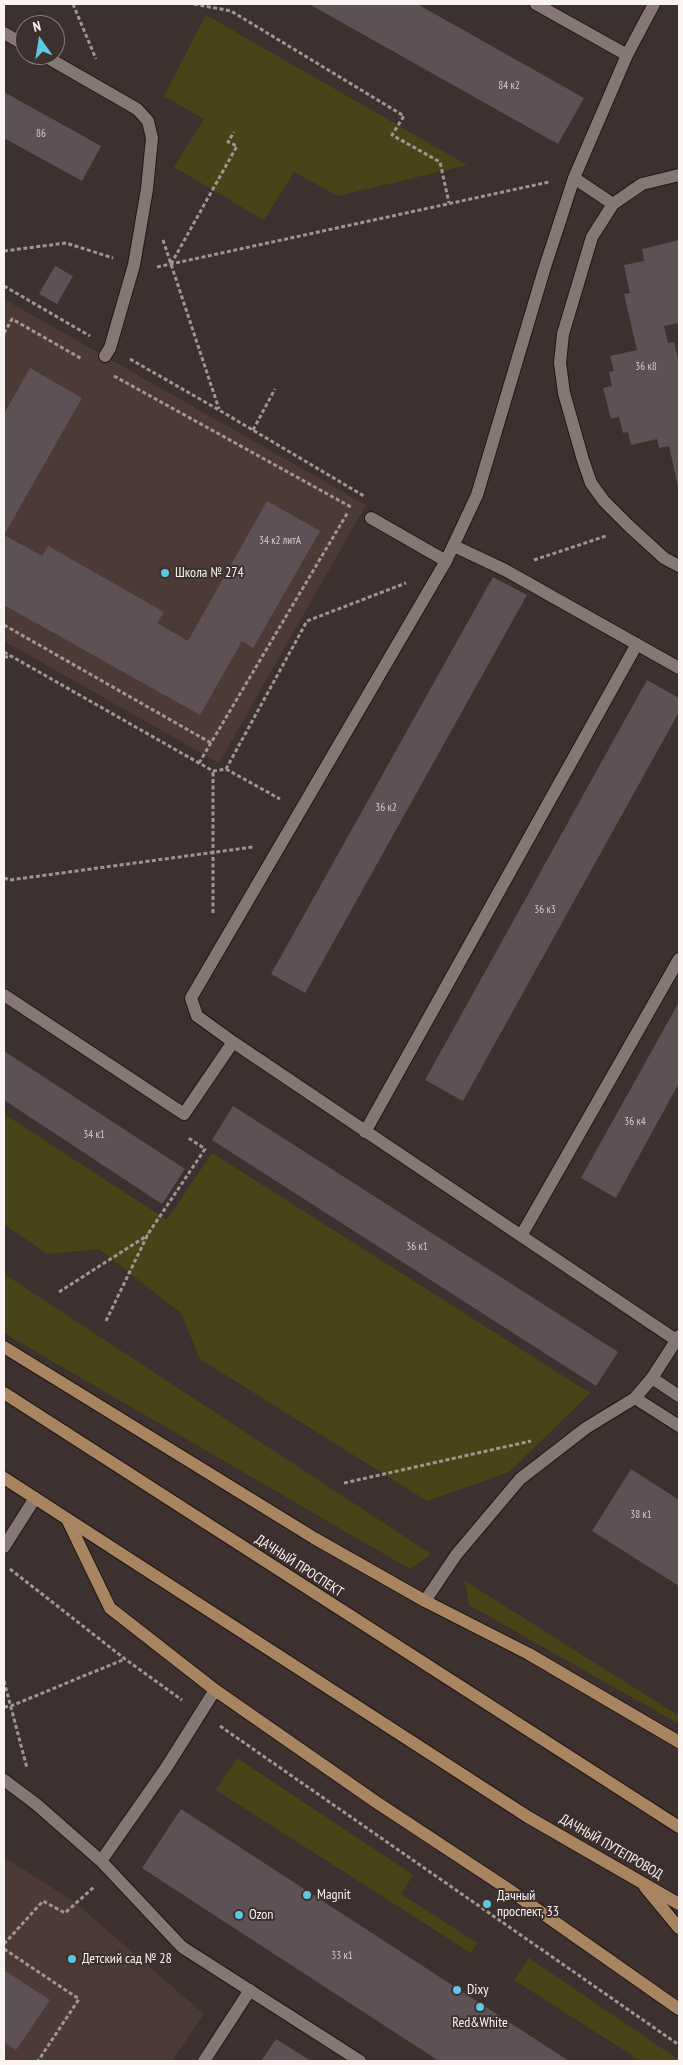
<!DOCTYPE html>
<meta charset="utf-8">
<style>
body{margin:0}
#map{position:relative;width:683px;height:2065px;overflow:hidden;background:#3c312e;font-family:"PT Sans Narrow",sans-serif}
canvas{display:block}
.frame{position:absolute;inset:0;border:5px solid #faf3f1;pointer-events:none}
.north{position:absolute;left:15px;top:15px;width:50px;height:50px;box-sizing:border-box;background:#3c312e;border:1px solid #887f7c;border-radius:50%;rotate:347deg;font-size:14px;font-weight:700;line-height:20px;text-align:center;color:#faf3f1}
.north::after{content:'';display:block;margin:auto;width:18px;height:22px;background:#5bc8e6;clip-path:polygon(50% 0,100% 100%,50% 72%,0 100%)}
</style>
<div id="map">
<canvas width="683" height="2065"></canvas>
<div class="frame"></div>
<div class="north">N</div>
</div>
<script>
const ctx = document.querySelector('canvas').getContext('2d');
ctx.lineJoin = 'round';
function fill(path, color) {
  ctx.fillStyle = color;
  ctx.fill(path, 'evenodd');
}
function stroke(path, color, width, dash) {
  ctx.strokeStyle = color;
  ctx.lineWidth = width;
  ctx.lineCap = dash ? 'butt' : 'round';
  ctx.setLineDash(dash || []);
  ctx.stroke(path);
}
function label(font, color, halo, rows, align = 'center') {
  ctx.font = font + ' "PT Sans Narrow",sans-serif';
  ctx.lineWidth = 4;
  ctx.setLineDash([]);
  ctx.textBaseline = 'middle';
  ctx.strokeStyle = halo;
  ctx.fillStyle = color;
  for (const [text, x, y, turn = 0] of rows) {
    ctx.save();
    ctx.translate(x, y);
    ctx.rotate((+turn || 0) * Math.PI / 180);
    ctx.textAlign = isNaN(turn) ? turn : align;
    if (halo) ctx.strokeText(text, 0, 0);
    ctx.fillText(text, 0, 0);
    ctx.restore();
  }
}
fill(new Path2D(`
 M4 299 366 505 219 763 4 641Z
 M4 1857 73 1901 204 2014 172 2061H4Z`), '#4c3a36');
fill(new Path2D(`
 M206 15 467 165 338 196 294 172 264 220 174 167 204 119 164 96Z
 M4 1114 167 1220 212 1153 590 1393 509 1472 427 1501 200 1359 181 1313 99 1249 47 1254 4 1224Z
 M4 1274 431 1554 410 1569 4 1333Z
 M465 1581 679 1716V1724L469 1605Z
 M237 1758 413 1875 401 1894 477 1943 471 1953 216 1790Z
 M529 1958 679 2060V2061H641L514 1980Z`), '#494418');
fill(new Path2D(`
 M309 4H417L584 98 558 144Z
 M4 92 101 146 82 181 4 138Z
 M679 240V323L664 326 668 343 674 342 679 363 678 487 669 446 659 448 657 439 631 445 628 432 623 433 619 417 611 419 603 388 612 386 609 372 614 371 610 356 637 350 624 294 630 293 624 265 644 261 642 249Z
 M55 266 73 276 57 304 39 294Z
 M30 368 82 398 4 535 42 556 48 546 164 612 157 623 188 641 267 501 320 531 253 648 242 641 200 715 4 605V414Z
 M493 577 527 595 305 993 271 974Z
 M647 680 679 698V712L463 1101 425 1080Z
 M679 1002V1083L616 1198 581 1178Z
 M4 1051 185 1169 162 1204 4 1100Z
 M233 1106 618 1352 596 1386 212 1140Z
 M631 1469 679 1500V1586L592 1531Z
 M181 1809 569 2061H439L211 1913 142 1868Z
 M4 1970 50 2000 16 2050 4 2042Z
 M276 2039 311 2061H261Z`), '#5d5155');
const lane = new Path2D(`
 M536 4 627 55
 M654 4 627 55 574 178 544 270 477 495 446 561 191 998 197 1016 233 1042 679 1342
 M4 33 25 45
 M43 55 137 109 148 121 152 138 147 189 134 265 110 348 105 356
 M574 178 613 204 642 184 679 175
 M613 204 592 237 563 334 560 363 564 393 583 460 591 483 604 501 630 527 664 558 679 566
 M371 518 446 561
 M454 546 505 570 679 668
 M4 995 184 1114 233 1042
 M365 1132 637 644
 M521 1236 679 959
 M652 1378 679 1396
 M635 1398 652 1378 679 1336
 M4 1547 35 1498
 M425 1601 456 1555 520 1479 586 1428 635 1398 679 1426
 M215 1690 166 1768 101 1861 182 1947 360 2061
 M4 1780 36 1804 101 1861
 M204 2061 250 1990`);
const secondary = new Path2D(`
 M4 1347 314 1538 425 1601 529 1654 679 1742
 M4 1393 679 1827
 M4 1478 528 1817 679 1904
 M67 1519 110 1608 215 1690 376 1802 505 1887 679 2009
 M645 1887 679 1928`);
stroke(lane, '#221816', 14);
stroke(secondary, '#221816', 14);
stroke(new Path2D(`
 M73 4 96 59
 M194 4 231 11 404 116 392 135 440 162 449 203
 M163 240 219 409
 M4 251 66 243 113 258
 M171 264 237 146 228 142 234 132
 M157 267 549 182
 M4 286 90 336
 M4 333 12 319 82 359
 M130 359 219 410 364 496
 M114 376 351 507
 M253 430 275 389
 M534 560 606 536
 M4 625 211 743
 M4 652 213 771 226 769 307 621 406 583
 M4 657H11
 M199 763 348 512
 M226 769 280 799
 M4 878 10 880 253 847
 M213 913V771
 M59 1292 148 1235
 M106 1321 148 1234 205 1149 187 1137
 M344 1483 531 1441
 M10 1569 125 1659 182 1700
 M4 1681 27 1768
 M4 1707 11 1706 125 1659
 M220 1726 679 2045
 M4 1944 43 1901 65 1913 94 1887
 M4 1949 79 1999 38 2061`), '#9e9693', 3, [4, 2.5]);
stroke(lane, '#847774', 12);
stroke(secondary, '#a88461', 12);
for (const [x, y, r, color] of [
 [165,573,5,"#5bc8e6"],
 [307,1895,5,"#5bc8e6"],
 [487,1904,5,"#5bc8e6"],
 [239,1915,5,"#5bc8e6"],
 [72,1959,5,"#5bc8e6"],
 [457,1990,5,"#5bc8e6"],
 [480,2007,5,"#5bc8e6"]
]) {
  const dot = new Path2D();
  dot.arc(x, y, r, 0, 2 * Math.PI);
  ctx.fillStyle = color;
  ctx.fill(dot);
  stroke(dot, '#3c312e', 2);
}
label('11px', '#d3caca', null, [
 ["84 к2",509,86],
 ["86",41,134],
 ["36 к8",646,367],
 ["34 к2 литА",280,541],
 ["36 к2",386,808],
 ["36 к3",545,910],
 ["36 к4",635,1122],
 ["34 к1",94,1135],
 ["36 к1",417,1247],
 ["38 к1",641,1515],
 ["33 к1",342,1956]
]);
label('14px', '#faf3f1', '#3c312e', [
 ["Школа № 274",175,573],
 ["Magnit",317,1895],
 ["Дачный",497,1896],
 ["проспект, 33",497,1912],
 ["Ozon",249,1915],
 ["Детский сад № 28",82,1959],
 ["Dixy",467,1990],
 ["Red&White",480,2023,"center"]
], 'left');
label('14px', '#faf3f1', '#3c312e', [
 ["ДАЧНЫЙ ПРОСПЕКТ",299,1566,33],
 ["ДАЧНЫЙ ПУТЕПРОВОД",611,1847,30]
]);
</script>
